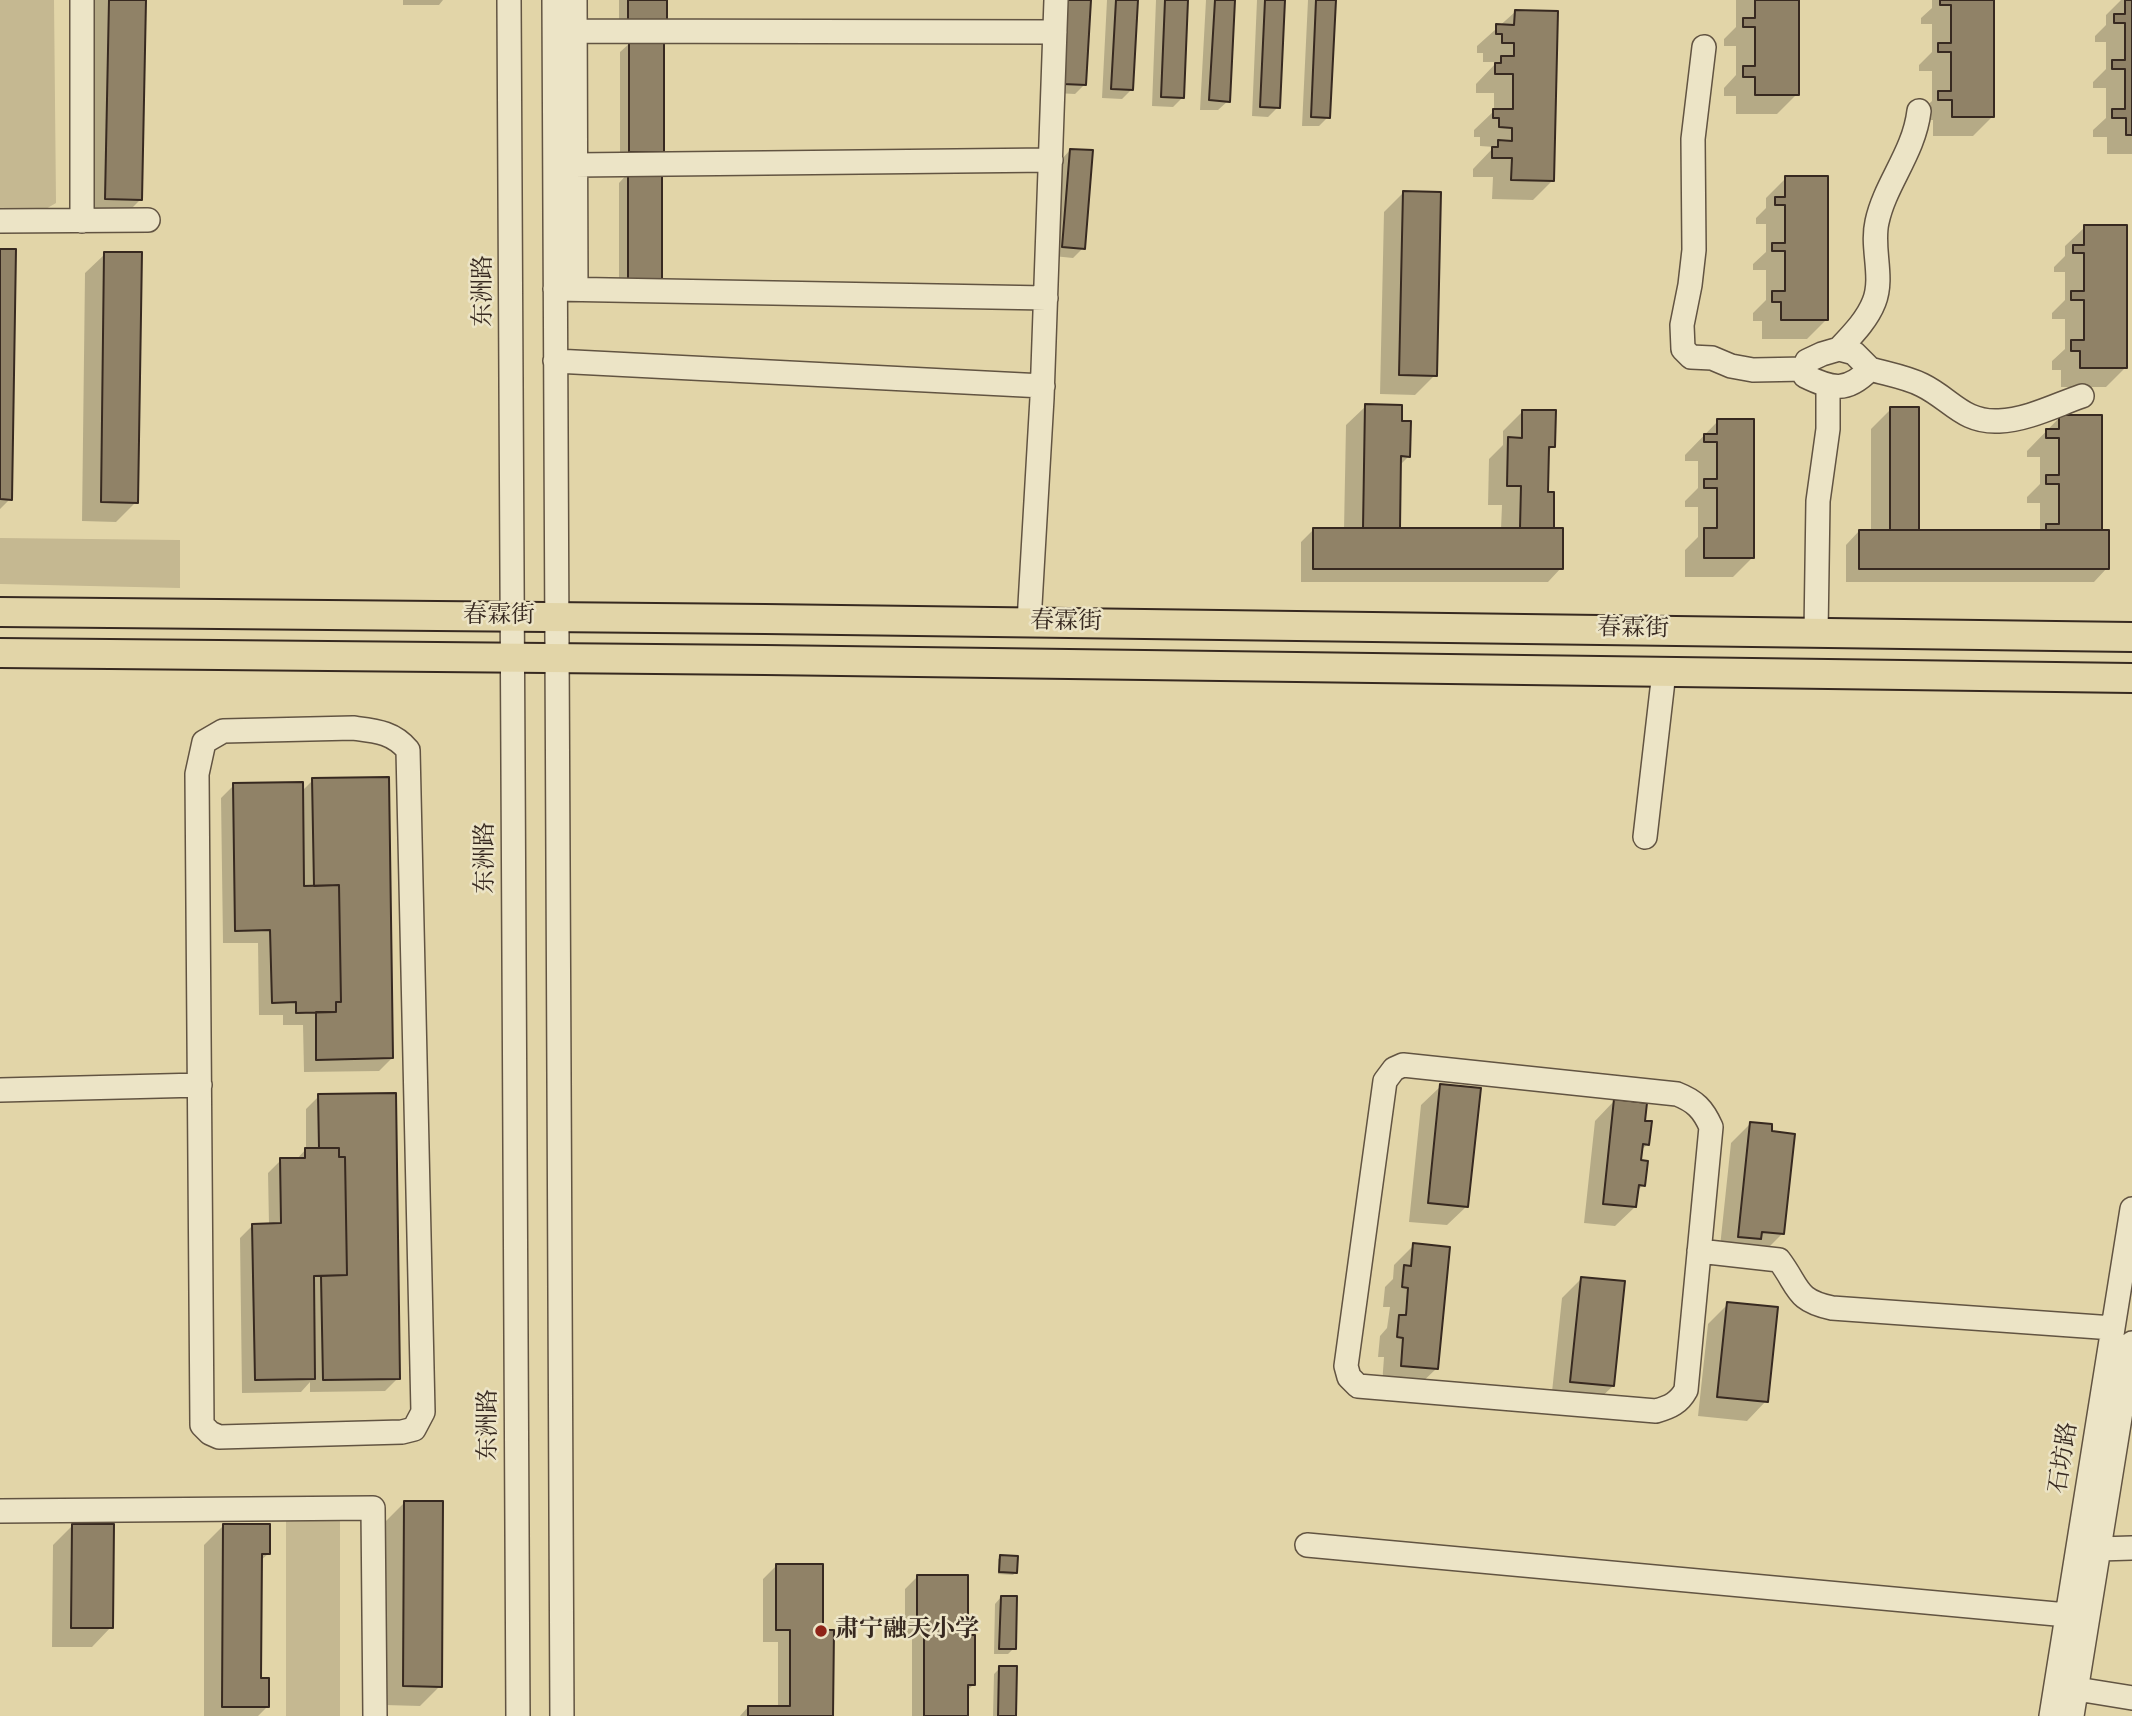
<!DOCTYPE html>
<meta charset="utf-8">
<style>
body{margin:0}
canvas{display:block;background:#e2d5a8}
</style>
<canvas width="2132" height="1716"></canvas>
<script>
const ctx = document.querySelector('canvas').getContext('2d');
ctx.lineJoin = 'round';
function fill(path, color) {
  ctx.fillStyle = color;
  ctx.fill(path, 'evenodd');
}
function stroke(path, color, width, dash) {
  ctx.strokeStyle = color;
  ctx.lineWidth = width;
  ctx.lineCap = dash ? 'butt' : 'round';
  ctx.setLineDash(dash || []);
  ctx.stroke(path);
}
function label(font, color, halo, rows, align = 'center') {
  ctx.font = font + ' "IM FELL Double Pica","Noto Serif SC",serif';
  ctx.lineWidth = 5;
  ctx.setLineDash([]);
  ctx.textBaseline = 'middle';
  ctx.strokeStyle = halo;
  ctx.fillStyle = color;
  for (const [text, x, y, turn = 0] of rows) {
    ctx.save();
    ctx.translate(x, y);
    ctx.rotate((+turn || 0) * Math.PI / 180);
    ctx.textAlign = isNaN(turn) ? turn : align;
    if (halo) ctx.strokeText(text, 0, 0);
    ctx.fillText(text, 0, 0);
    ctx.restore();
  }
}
fill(new Path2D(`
 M0 0H54L56 203 44 210 0 213Z
 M0 538 180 540V588L0 584Z
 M286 1521H340V1716H286Z`), '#c5b891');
fill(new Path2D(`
 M90 0H144L141 199 121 219 86 218Z
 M403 0H443L439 5H403Z
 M619 0H665L619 31Z
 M1089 0 1085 84 1075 94 1054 93Z
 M1107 0H1136L1131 90 1122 99 1102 98Z
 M1156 0H1187L1183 97 1173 107 1152 106Z
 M1206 0H1233L1228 101 1218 110H1200Z
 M1257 0H1283L1278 107 1268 117 1252 116Z
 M1308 0H1334L1328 117 1319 126H1302Z
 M1736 0H1797V94L1777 114H1736V96H1724V88L1736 75V46H1724V39L1736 27Z
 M1932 0H1992V117L1973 136H1933V120H1919V113L1932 101V71H1919V65L1932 52V24H1921V18L1932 8Z
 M2121 0H2132V154H2107V137H2093V130L2106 118V88H2093V82L2106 69V42H2095V36L2106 25V15Z
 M1515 12 1553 180 1533 200 1492 199 1493 177H1473V169L1494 147 1480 146V137H1474V130L1494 111V93H1476V84L1497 62H1483V53H1477V46Z
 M630 43 662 152 653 161H620V52Z
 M1070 150 1083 248 1073 258 1053 256 1061 160Z
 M628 173 660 280 619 289V183Z
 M1786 178 1827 319 1807 339H1762V321H1753V313L1766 300V270H1753V264L1766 252V224H1756V218L1766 208V198Z
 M1403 193 1435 375 1415 395 1380 394 1384 212Z
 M2085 227 2126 367 2106 387H2061V370H2052V361L2065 349V319H2052V313L2065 300V272H2054V267L2065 256V246Z
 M0 250 10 499 0 509Z
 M105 254 136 502 116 522 82 521 85 273Z
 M1366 406 1400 422 1409 456 1399 466 1398 529H1501L1502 505H1488L1489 459 1503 445V431L1523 411 1553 446 1547 453 1546 493 1561 568 1548 582H1301V542L1314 529H1344L1346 425Z
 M1891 409 1917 531H2040V503H2027V497L2040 484V457H2027V451L2060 417 2101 531 2107 568 2094 582H1846V545L1859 531H1871V429Z
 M1718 421 1753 557 1733 577H1685V550L1698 537V507H1685V501L1698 488V461H1685V455Z
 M313 780 392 1058 379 1071 304 1072 303 1025H283V1015H259L258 943H223L221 798 234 785 301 792Z
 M1441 1086 1467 1206 1447 1225 1409 1222 1421 1105Z
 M319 1096 398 1378 385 1391 310 1392V1382L301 1392 242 1393 240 1238 253 1225H269L268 1173 281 1160H296L306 1149V1109Z
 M1614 1101 1643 1122 1648 1144 1640 1151 1639 1162 1643 1185 1636 1192 1635 1207 1615 1226 1584 1223 1595 1121Z
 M1750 1124 1783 1233 1763 1253 1719 1256 1731 1143Z
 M1414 1245 1436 1369 1416 1388 1382 1385 1384 1357H1378L1380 1336 1387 1328 1390 1307H1383L1385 1287 1393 1279 1394 1265Z
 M1581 1279 1613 1386 1593 1405 1551 1401 1562 1298Z
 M1728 1304 1766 1401 1747 1421 1698 1416 1708 1324Z
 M405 1502 440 1686 420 1706 384 1705 385 1522Z
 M73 1525 111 1627 92 1647H52L53 1545Z
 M224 1525 268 1554 260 1561V1680L267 1707 258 1716H204V1545Z
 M1001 1557 1016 1572 1013 1575 998 1574V1559Z
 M776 1566 822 1632 832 1716H740L748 1707H778V1642H763V1579Z
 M918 1576 966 1637 974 1684 966 1692V1716H912V1638H905V1589Z
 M1001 1597 1014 1648 1008 1654H994L995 1604Z
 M1000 1668 1015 1716H993L994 1674Z`), '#0003');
const building = new Path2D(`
 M109 0H146L142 200 105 199Z
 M628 0H667V22H628Z
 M1067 0H1091L1086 85 1063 84Z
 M1116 0H1138L1133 90 1111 89Z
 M1165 0H1188L1184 98 1161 97Z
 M1215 0H1235L1230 102 1209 100Z
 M1265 0H1285L1280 108 1260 107Z
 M1316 0H1336L1330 118 1311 117Z
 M1755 0H1799V95H1755V77H1743V66H1755V27H1743V18H1755Z
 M1940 0H1994V117H1952V100H1938V91H1951V52H1938V43H1951V5H1940Z
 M2125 0H2132V135H2126V118H2112V109H2125V69H2112V60H2125V23H2114V14H2125Z
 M1515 10 1558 11 1554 181 1511 180 1512 158H1492V147H1498V140L1512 141V128L1499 127V118H1493V109H1513V74H1495V63H1501V56H1514V43H1502V34H1496V24L1514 25Z
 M629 41H664V152H629Z
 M1070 149 1093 150 1085 249 1062 247Z
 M628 171H662V280H628Z
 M1785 176H1828V320H1781V302H1772V291H1785V251H1772V243H1785V205H1775V197H1785Z
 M1403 191 1441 192 1437 376 1399 375Z
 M2084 225H2127V368H2080V351H2071V340H2084V300H2071V291H2084V253H2073V245H2084Z
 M0 249H16L12 500 0 499Z
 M104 252H142L138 503 101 502Z
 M1365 404 1402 405V421H1411L1410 457 1401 456 1400 528H1363Z
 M1890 407H1919V530H1890Z
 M1522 410H1556L1555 447H1549L1548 492H1554V528H1520L1521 486H1507L1508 437 1522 438Z
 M2059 415H2102V530H2046V524H2059V484H2046V475H2059V438H2046V429H2059Z
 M1717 419H1754V558H1704V528H1717V488H1704V479H1717V442H1704V434H1717Z
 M1313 528H1563V569H1313Z
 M1859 530H2109V569H1859Z
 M389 777 393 1058 316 1060V1012H336V1002H341L339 885 314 886 312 778Z
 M303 782 304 886 339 885 341 1002H336V1012L296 1013V1002L272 1003 270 930 235 931 233 783Z
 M1440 1084 1481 1088 1468 1207 1428 1203Z
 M396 1093 400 1379 323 1380 321 1276 347 1275 345 1157H339V1148H319L318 1094Z
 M1614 1099 1647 1103 1645 1121H1652L1649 1145 1643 1144 1641 1160 1648 1161 1645 1186 1639 1185 1636 1207 1603 1204Z
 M1750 1122 1772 1124V1131L1795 1134 1784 1234 1762 1232 1761 1239 1738 1237Z
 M305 1148H339V1157H345L347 1275 314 1276 315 1379 255 1380 252 1224 281 1223 280 1158H305Z
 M1413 1243 1450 1247 1438 1369 1401 1366 1403 1338 1397 1337 1399 1315H1406L1408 1288 1402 1287 1404 1265 1411 1266Z
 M1581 1277 1625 1281 1614 1386 1570 1382Z
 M1727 1302 1778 1307 1768 1402 1717 1397Z
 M404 1501H443L442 1687 403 1686Z
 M72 1524H114L113 1628H71Z
 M223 1524H270V1554H262L261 1678H269V1707H222Z
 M1000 1555 1018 1556 1017 1573 999 1572Z
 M776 1564H823V1630H834L833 1716H748V1706H790V1630H776Z
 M917 1575H968V1635H975V1685H968V1716H924V1626H917Z
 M1001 1596H1017L1016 1649H999Z
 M999 1666H1017L1016 1716H998Z`);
fill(building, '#908267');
stroke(building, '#372920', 2);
const minor = new Path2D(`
 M509 0 518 1716
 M554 0 562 1716
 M575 0 576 289
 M575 31 1055 32
 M1704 47 1693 139 1694 250 1690 285 1682 325 1683 349 1691 357 1712 358 1731 366 1753 370 1806 369
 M575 165 1051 160
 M0 221 148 220
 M82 221V0
 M555 289 1046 298
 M1839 349C1852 335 1867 320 1874 302 1884 277 1871 248 1877 222 1885 184 1914 153 1919 111
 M1839 349 1854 353 1870 369C1847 393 1832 389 1805 376L1807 361 1822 354Z
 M555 361 1043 386
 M1870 369C1887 374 1906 377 1922 385 1951 399 1963 423 1999 421 2027 420 2056 405 2082 396
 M1029 622 1042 398 1056 0
 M1816 633 1818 501 1828 429V387
 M353 728C376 731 393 732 408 750L423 1412 414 1429 402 1432 219 1437 210 1433 202 1425 197 774 204 742 223 731Z
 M1645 837 1664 672
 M1403 1065 1677 1094C1695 1101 1703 1109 1711 1127L1686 1390C1679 1403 1670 1407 1656 1411L1358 1386 1349 1377 1346 1366 1385 1081 1394 1069Z
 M0 1090 200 1085
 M1699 1251 1779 1260C1800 1288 1795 1300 1832 1308L2113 1328
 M0 1511 373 1508 375 1716
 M1307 1545 2067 1615
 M2099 1549 2132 1548
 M2077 1689 2132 1698
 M2051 1716 2132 1209
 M2072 1716 2132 1343`);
const major = new Path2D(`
 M0 612 765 619 2132 637
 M0 653 765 660 2132 678`);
stroke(minor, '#625442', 26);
stroke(major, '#372920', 32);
stroke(minor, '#ece4c6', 23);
stroke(major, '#e2d5a8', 28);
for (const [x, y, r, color] of [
 [821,1631,7,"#8f2418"]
]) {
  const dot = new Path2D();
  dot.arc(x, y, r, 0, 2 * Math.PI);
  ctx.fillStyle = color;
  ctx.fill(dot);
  stroke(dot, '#ece4c6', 2.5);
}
label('24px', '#372920', '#ece4c6', [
 ["东洲路",485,291,-90],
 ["春霖街",499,617],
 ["春霖街",1066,623,1],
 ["春霖街",1633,630,1],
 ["东洲路",487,858,-90],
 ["东洲路",490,1425,-90],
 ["石坊路",2065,1458,-81]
]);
label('bold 24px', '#372920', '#ece4c6', [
 ["肃宁融天小学",835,1631]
], 'left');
</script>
